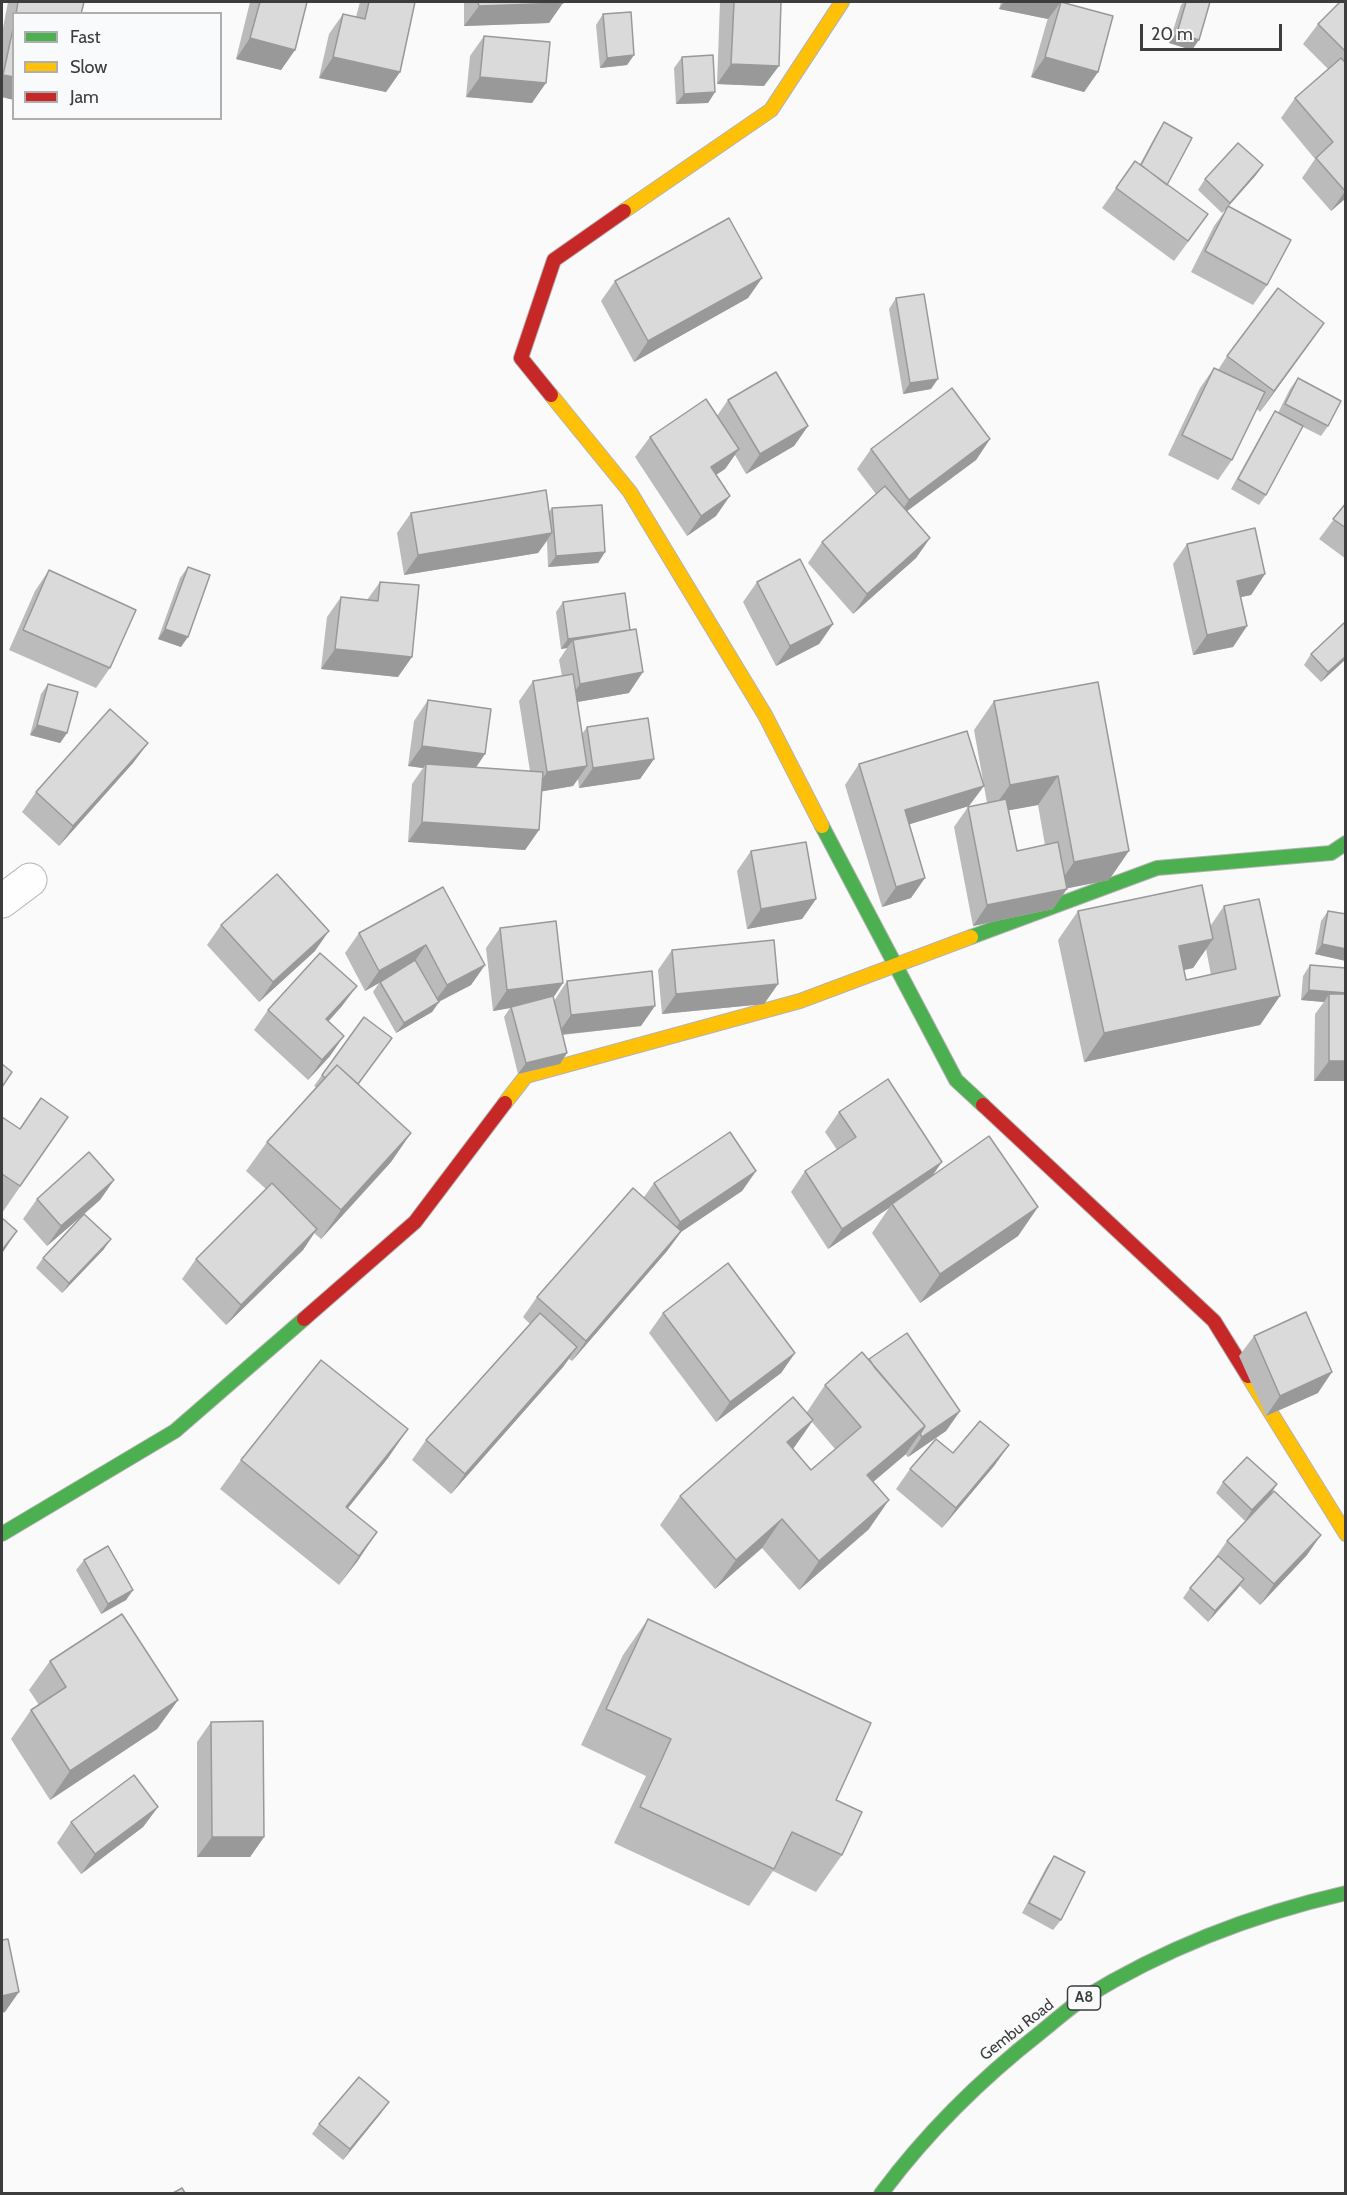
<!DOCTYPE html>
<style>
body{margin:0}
#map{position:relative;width:1347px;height:2195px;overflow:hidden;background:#fafafa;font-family:Cabin,sans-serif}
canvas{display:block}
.frame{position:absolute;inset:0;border:3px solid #3d3d3d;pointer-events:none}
.legend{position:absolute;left:12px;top:12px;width:210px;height:108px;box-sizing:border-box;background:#f9fafb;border:2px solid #aeaeaf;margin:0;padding:8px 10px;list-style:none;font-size:18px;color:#3d3d3d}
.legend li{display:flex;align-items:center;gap:12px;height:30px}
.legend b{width:30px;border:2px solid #aeaeaf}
.scale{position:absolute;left:1140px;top:24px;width:142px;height:27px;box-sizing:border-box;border:3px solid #3d3d3d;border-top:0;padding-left:8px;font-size:18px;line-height:21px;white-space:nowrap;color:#3d3d3d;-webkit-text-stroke:4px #f9fafb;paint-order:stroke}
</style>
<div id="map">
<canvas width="1347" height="2195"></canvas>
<div class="frame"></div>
<ul class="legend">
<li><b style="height:8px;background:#4caf50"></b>Fast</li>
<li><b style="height:8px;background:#ffc107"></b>Slow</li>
<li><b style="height:8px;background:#c62828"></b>Jam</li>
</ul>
<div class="scale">20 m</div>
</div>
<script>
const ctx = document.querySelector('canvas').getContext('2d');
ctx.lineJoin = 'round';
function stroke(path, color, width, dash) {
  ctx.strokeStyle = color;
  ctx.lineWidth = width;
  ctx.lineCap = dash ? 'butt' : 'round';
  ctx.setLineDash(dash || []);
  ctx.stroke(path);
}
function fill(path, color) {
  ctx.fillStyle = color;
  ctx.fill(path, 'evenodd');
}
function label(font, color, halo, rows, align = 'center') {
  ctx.font = font + ' Cabin,sans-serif';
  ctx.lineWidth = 4.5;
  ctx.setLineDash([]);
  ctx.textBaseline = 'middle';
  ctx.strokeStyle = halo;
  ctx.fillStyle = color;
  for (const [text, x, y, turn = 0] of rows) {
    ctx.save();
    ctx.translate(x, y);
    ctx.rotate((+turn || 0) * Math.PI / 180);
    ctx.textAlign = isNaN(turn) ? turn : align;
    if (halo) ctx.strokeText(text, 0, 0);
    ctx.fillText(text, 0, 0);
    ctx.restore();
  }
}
const street = new Path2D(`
 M2 901 30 880`);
const fast = new Path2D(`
 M822 826 956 1080 983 1105
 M971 937 1157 868 1331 853 1346 843
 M2 1534 175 1431 304 1319
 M881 2194C927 2132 981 2079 1041 2032 1055 2021 1069 2008 1084 1998 1165 1948 1254 1914 1346 1893`);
const slow = new Path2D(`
 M624 211 771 110 842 2
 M551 395 630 492 765 715 822 826
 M505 1103 526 1076 800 1001 971 937
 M1248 1376 1346 1534`);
const jam = new Path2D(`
 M551 395 521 358 554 260 624 211
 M983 1105 1214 1321 1248 1376
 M304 1319 415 1222 505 1103`);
stroke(street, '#b3b3b3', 35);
stroke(fast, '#b3b3b3', 16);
stroke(slow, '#b3b3b3', 16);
stroke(jam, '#b3b3b3', 16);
stroke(street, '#fefefe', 33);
stroke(fast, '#4caf50', 14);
stroke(slow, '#ffc107', 14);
stroke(jam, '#c62828', 14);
fill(new Path2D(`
 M8 2H84L81 14H14V100L2 97V33Z
 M250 2H307L295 50 281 70 236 59Z
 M360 2H415L400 72 386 92 319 78 329 34 343 14 356 17Z
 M464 2H563L549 23 464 26Z
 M720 2H781L764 86 717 84Z
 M1001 2H1063L1098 72 1084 92 1031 77 1047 21 1048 19 999 9Z
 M1184 2H1210L1192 50 1169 43 1181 5Z
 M1346 2V198L1331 211 1302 178 1315 159 1281 118 1295 98 1328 69 1303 44 1318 24Z
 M603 14 634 55 627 65 600 68 596 25Z
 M484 36 532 103 466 97 470 56Z
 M682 57 715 92 708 103 676 104 674 68Z
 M1164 122 1167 185 1194 234 1174 261 1102 208 1135 161 1140 164 1157 133Z
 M1263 165 1256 175 1229 206 1267 285 1253 305 1191 272 1214 226 1228 207 1222 213 1198 190 1205 179Z
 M762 278 748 298 634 362 601 301 615 281Z
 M896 298 931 389 903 394 889 309Z
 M1324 323 1260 412 1257 409 1232 460 1218 480 1168 455 1200 388 1214 368 1218 370 1227 356Z
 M1298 378 1328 426 1321 436 1303 427 1266 495 1259 505 1231 489 1268 422 1275 411 1278 413 1290 389Z
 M728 400 808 426 794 446 746 474 735 455 725 469 716 475V516L687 536 635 457 650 437 717 416Z
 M990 439 976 460 907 511 930 538 916 558 853 614 808 563 822 542 876 494 857 469 871 449Z
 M1346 503V559L1319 539Z
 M552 508 605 552 598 563 548 567 547 541 538 553 404 575 397 533 411 513 549 512Z
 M1187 544 1265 574 1251 595 1240 597 1247 626 1233 647 1193 655 1173 564Z
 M188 567 181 647 158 639 180 578Z
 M49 570 110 668 96 688 9 650 35 591Z
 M380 582 398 677 321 669 327 617 341 597 367 600Z
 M757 582 833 624 819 644 776 666 743 602Z
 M563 602 629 693 577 702 582 734 587 727 654 759 640 779 579 788 578 779 573 786 542 791 539 830 525 850 408 842 412 784 423 768 408 766 414 721 428 700 476 767 530 771 519 701 533 681 562 676 559 660 567 648 561 649 556 612Z
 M1345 622 1346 659 1321 682 1304 665 1311 654Z
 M1098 682 1109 880 1067 888 1053 909 973 926 954 827 968 807 987 803 974 730 994 701ZM1038 805 1045 845 1017 851 1009 810Z
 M48 684 67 733 60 743 30 735 41 694Z
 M148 743 133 763 59 846 22 812 36 792Z
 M859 764 969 806 909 824 911 898 882 907 845 785Z
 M751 851 816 899 802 919 747 929 737 871Z
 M443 887 485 965 471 985 439 1002 432 1012 396 1033 373 992 379 983 365 991 345 953 359 933Z
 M1224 906 1280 996 1260 1025 1084 1062 1058 940 1078 911 1211 925ZM1206 949 1211 975 1186 980 1184 970 1193 968Z
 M1328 911 1346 914V961L1315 954 1321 921Z
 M221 925 315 951 259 1002 207 945Z
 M500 928 563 983 553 997 554 1001 567 981 641 1026 562 1035 560 1064 518 1074 504 1017 510 1008 493 1011 486 948Z
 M672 950 778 984 764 1004 662 1014 658 970Z
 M1310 965 1346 968V1081H1314L1315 1014 1324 1002 1301 1000 1303 976Z
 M342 1006 329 1021 330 1056 308 1080 254 1030 268 1010Z
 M364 1017 358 1084 411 1133 391 1162 321 1239 314 1233 303 1250 226 1325 182 1279 196 1259 266 1189 246 1171 267 1142 316 1087 314 1086Z
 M839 1112 933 1175 1038 1207 1018 1236 920 1303 872 1233 889 1208 828 1249 791 1192 805 1171 837 1150 825 1132Z
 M2 1117 19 1129 68 1117 2 1213Z
 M756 1171 742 1191 681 1232 667 1251 572 1361 569 1359 563 1367 451 1494 412 1460 426 1440 530 1324 523 1317 537 1297 644 1197 654 1183Z
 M114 1180 100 1200 84 1214 104 1249 62 1293 36 1268 43 1258 84 1214 47 1246 23 1219 37 1199Z
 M663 1313 795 1353 781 1373 716 1422 649 1333Z
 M1254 1336 1318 1393 1266 1416 1239 1356Z
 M869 1359 960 1411 946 1431 908 1457 905 1454 873 1482 869 1529 799 1590 762 1548 715 1589 660 1525 680 1496 807 1412 825 1385ZM812 1422 835 1449 811 1470 793 1449Z
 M1009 1445 994 1466 942 1528 896 1489 910 1469Z
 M388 1458 347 1508 377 1532 339 1585 220 1489 241 1460Z
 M1223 1482 1277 1484 1270 1495 1245 1521 1216 1493Z
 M1227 1541 1307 1555 1260 1605 1240 1586 1208 1622 1183 1598 1190 1588 1213 1561Z
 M84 1560 133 1590 126 1600 101 1614 76 1570Z
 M648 1619 836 1800 842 1855 816 1892 773 1871 749 1906 614 1843 646 1776 581 1745 623 1655Z
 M50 1661 178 1700 157 1729 50 1800 11 1739 31 1710 39 1705 29 1690Z
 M211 1722 264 1837 250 1857H197V1742Z
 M158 1807 143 1827 81 1874 57 1843 71 1822Z
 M1054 1856 1061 1920 1053 1930 1022 1913 1047 1866Z
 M381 2113 343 2160 312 2134 319 2124Z`), '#bbb');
fill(new Path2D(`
 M1004 2H1061L1048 19 999 9Z
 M563 3 549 23 464 26 479 6Z
 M1177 33 1199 40 1192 50 1169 43Z
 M250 38 295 50 281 70 236 59Z
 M634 55 627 65 600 68 607 58Z
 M333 57 400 72 386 92 319 78Z
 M1045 57 1098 72 1084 92 1031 77Z
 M731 64 779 66 764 86 717 84Z
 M3 75 14 77V100L2 97V77Z
 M480 77 546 83 532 103 466 97Z
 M715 92 708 103 676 104 684 94Z
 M1263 165 1256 175 1222 213 1230 203Z
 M1346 190V198L1331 211Z
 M762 278 748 298 634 362 648 341Z
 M1324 323 1310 343 1260 412 1274 391Z
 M938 379 931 389 903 394 910 383Z
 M808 426 794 446 746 474 760 454Z
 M990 439 976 460 895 520 909 500Z
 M739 449 725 469 697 487 711 467Z
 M730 496 716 516 687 536 701 516Z
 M552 533 538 553 404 575 418 555Z
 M930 538 916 558 853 614 867 594Z
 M605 552 598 563 548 567 556 556Z
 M1265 574 1251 595 1223 601 1237 581Z
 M833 624 819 644 776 666 790 646Z
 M1247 626 1233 647 1193 655 1207 635Z
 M165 629 188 637 181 647 158 639Z
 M630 630 573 640 567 648 561 649 568 639Z
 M335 649 412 657 398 677 321 669Z
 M1346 656V659L1321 682 1328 672Z
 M643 672 629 693 566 704 580 684Z
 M37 725 67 733 60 743 30 735Z
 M148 743 133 763 59 846 73 826Z
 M422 746 485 754 471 775 426 764 423 768 408 766Z
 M654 759 640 779 579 788 593 768Z
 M587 766 573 786 533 793 547 772Z
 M1058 776 1038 805 989 814 1010 785Z
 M984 786 969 806 891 830 905 810Z
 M422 822 539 830 525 850 408 842Z
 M1129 851 1109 880 1054 891 1074 862Z
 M925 878 911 898 882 907 896 887Z
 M1067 889 1053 909 973 926 987 905Z
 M816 899 802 919 747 929 761 909Z
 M329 931 315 951 259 1002 273 982Z
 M1213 939 1193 968 1159 975 1179 946Z
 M1322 944 1346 949V961L1315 954Z
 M426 945 412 965 380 982 379 983 365 991 379 971Z
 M485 965 471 985 432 1005 447 985Z
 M563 983 549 1004 511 1007 510 1008 493 1011 507 990Z
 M778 984 764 1004 662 1014 676 994Z
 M357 986 342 1006 312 1039 326 1019Z
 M1309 990 1346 993V1004L1329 994 1324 1002 1301 1000Z
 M1280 996 1260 1025 1084 1062 1104 1033Z
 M439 1002 432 1012 396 1033 404 1023Z
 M655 1006 641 1026 557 1035 571 1015Z
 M344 1036 330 1056 308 1080 322 1060Z
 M567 1053 560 1064 518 1074 526 1063Z
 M1329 1061H1346V1081H1314Z
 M411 1133 391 1162 321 1239 341 1210Z
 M942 1162 928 1182 892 1204 889 1208 828 1249 842 1229Z
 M756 1171 742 1191 681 1232 667 1251 572 1361 586 1341 666 1242 680 1222Z
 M114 1180 100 1200 47 1246 61 1226Z
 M1038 1207 1018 1236 920 1303 940 1274Z
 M317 1229 303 1250 226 1325 241 1305Z
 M17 1231 3 1252 2 1253V1250Z
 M111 1239 104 1249 62 1293 69 1283Z
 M577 1347 563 1367 451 1494 465 1474Z
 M795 1353 781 1373 716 1422 730 1402Z
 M1332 1372 1318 1393 1266 1416 1280 1396Z
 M960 1411 946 1431 908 1457 922 1437Z
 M813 1420 793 1449 787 1442Z
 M925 1426 905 1455 847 1504 867 1475Z
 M408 1429 388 1458 329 1532 346 1507Z
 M1009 1445 994 1466 942 1528 956 1508Z
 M1277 1484 1270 1495 1245 1521 1252 1510Z
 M889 1500 869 1529 799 1590 819 1561Z
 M782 1519 762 1548 715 1589 736 1560Z
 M377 1532 357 1562 339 1585 359 1556Z
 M1321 1535 1307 1555 1260 1605 1274 1584Z
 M1244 1579 1237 1589 1208 1622 1215 1611Z
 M133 1590 126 1600 101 1614 108 1604Z
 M178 1700 157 1729 50 1800 70 1771Z
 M158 1807 143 1827 81 1874 95 1854Z
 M212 1837H264L250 1857H197Z
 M19 1992 5 2012 2 2013V1996Z
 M389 2102 381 2113 343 2160 350 2149Z`), '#999');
const building = new Path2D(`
 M18 2H84L81 14H16Z
 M260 2H307L295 50 250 38Z
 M369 2H415L400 72 333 57 343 14 365 19Z
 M478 2H563V3L479 6Z
 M734 2H781L779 66 731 64Z
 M1061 2 1113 16 1098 72 1045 57Z
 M1186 2H1210L1199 40 1177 33Z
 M1340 2H1346V52L1318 24Z
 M631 12 634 55 607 58 603 14Z
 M14 24V77L3 75Z
 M484 36 550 42 546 83 480 77Z
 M713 55 715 92 684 94 682 57Z
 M1341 58 1346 63 1345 191 1316 158 1333 142 1295 98Z
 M1164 122 1192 138 1167 185 1141 165Z
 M1238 143 1263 165 1230 203 1205 179Z
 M1135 161 1208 214 1188 241 1116 188Z
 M1228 206 1291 240 1267 285 1205 251Z
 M729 218 762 278 648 341 615 281Z
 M1278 288 1324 323 1274 391 1227 356Z
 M924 294 938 379 910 383 896 298Z
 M1214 368 1265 392 1232 460 1182 435Z
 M776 372 808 426 760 454 728 400Z
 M1298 378 1341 401 1328 426 1285 404Z
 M952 388 990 439 909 500 871 449Z
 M706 399 739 449 711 467 730 496 701 516 650 437Z
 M1275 411 1303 426 1266 495 1238 479Z
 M885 486 930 538 867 594 822 542Z
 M546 490 552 533 418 555 411 513Z
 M1346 503V528L1333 519Z
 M602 505 605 552 556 556 552 508Z
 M1255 528 1265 574 1237 581 1247 626 1207 635 1187 544Z
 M800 559 833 624 790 646 757 582Z
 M188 567 210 575 188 637 165 629Z
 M49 570 136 610 110 668 23 630Z
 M380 582 419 585 412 657 335 649 341 597 378 601Z
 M625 593 630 630 568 639 563 602Z
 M1345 622 1346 656 1328 672 1311 654Z
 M636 629 643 672 580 684 573 640Z
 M573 674 587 766 547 772 533 681Z
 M1098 682 1129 851 1074 862 1058 776 1010 785 994 701Z
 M48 684 78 692 67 733 37 725Z
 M428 700 491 709 485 754 422 746Z
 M110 709 148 743 73 826 36 792Z
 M648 718 654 759 593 768 587 727Z
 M967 731 984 786 905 810 925 878 896 887 859 764Z
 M426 764 543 772 539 830 422 822Z
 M1006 799 1017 851 1058 842 1067 889 987 905 968 807Z
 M806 842 816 899 761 909 751 851Z
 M277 874 329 931 273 982 221 925Z
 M1202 885 1213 939 1179 946 1186 980 1236 969 1224 906 1259 899 1280 996 1104 1033 1078 911Z
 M443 887 485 965 447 985 426 945 379 971 359 933Z
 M1328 911 1346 914V949L1322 944Z
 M556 921 563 983 507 990 500 928Z
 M774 940 778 984 676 994 672 950Z
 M320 953 357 986 326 1019 344 1036 322 1060 268 1010Z
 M415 960 439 1002 404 1023 380 982Z
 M1310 965 1346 968V993L1309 990Z
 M652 971 655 1006 571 1015 567 981Z
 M1329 994H1346V1061H1329Z
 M553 996 567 1053 526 1063 511 1007Z
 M364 1017 392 1038 358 1084 337 1065 325 1078 322 1075Z
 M2 1064 12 1072 2 1087Z
 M337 1065 411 1133 341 1210 267 1142Z
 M888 1079 942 1162 842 1229 805 1171 856 1137 839 1112Z
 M41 1098 68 1117 20 1186 2 1174V1117L20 1129Z
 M730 1132 756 1171 680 1222 654 1183Z
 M989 1136 1038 1207 940 1274 892 1204Z
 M89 1152 114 1180 61 1226 37 1199Z
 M272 1183 317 1229 241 1305 196 1259Z
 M633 1188 681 1231 586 1341 537 1297Z
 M84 1214 111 1239 69 1283 43 1258Z
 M2 1218 17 1231 2 1250Z
 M728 1263 795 1353 730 1402 663 1313Z
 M1306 1312 1332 1372 1280 1396 1254 1336Z
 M540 1313 577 1347 465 1474 426 1440Z
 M907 1333 960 1411 922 1437 920 1434 925 1426 875 1368 869 1359Z
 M862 1352 925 1426 867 1475 889 1500 819 1561 782 1519 736 1560 680 1496 793 1397 813 1420 787 1442 811 1470 861 1427 825 1385Z
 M321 1360 408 1429 346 1507 377 1532 359 1556 241 1460Z
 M980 1421 1009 1445 956 1508 910 1469 936 1439 953 1453Z
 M1247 1457 1277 1484 1252 1510 1223 1482Z
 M1274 1491 1321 1535 1274 1584 1227 1541Z
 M108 1546 133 1590 108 1604 84 1560Z
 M1218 1556 1244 1579 1215 1611 1190 1588Z
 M122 1614 178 1700 70 1771 31 1710 66 1687 50 1661Z
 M648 1619 871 1723 836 1800 862 1812 842 1855 792 1832 774 1869 640 1807 671 1739 606 1709Z
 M263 1721 264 1837H212L211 1722Z
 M134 1775 158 1807 95 1854 71 1822Z
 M1054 1856 1085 1872 1061 1920 1029 1903Z
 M8 1939 19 1992 2 1996V1940Z
 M359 2077 389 2102 350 2149 319 2124Z
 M182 2188 185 2193H173Z`);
fill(building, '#dadada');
stroke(building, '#999', 1.5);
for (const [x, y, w] of [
 [1084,1998,33]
]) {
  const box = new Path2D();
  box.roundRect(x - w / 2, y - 12, w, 24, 4.5);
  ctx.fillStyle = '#f9fafb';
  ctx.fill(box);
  stroke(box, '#3d3d3d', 1.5);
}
label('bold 15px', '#3d3d3d', null, [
 ["A8",1084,1998]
]);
label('16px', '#3d3d3d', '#f9fafb', [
 ["Gembu Road",1017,2030,-38]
]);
</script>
